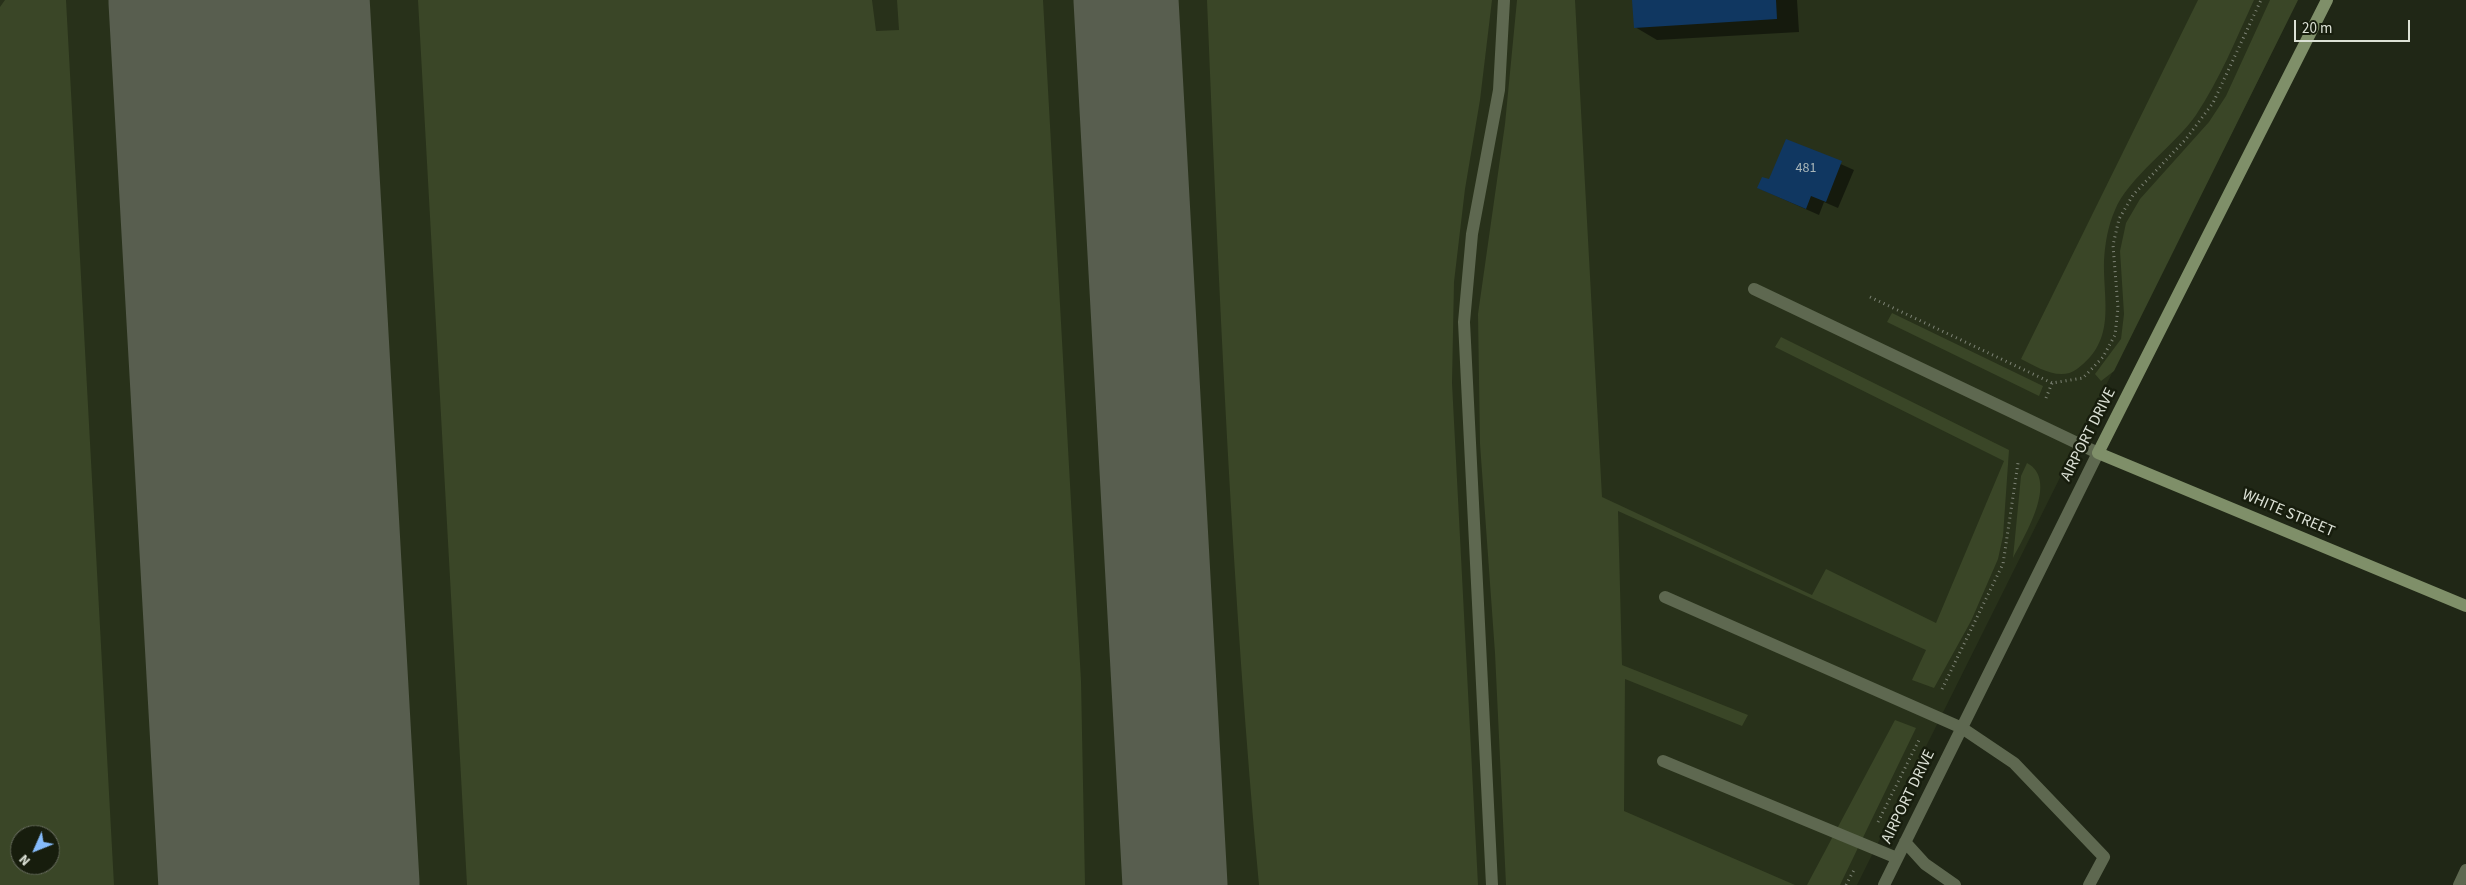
<!DOCTYPE html>
<style>
body{margin:0}
#map{position:relative;width:2466px;height:885px;overflow:hidden;background:#202716;font-family:"Source Sans 3",sans-serif}
canvas{display:block}
.north{position:absolute;left:10px;top:825px;width:50px;height:50px;box-sizing:border-box;background:#171d0d;border:1px solid #666b5d;border-radius:50%;rotate:226deg;font-size:14px;font-weight:700;line-height:20px;text-align:center;color:#dce1d6}
.north::after{content:'';display:block;margin:auto;width:18px;height:22px;background:#85bbfb;clip-path:polygon(50% 0,100% 100%,50% 72%,0 100%)}
.scale{position:absolute;left:2294px;top:20px;width:116px;height:22px;box-sizing:border-box;border:2px solid #dce1d6;border-top:0;padding-left:6px;font-size:15px;line-height:18px;white-space:nowrap;color:#dce1d6;-webkit-text-stroke:4px #171d0d;paint-order:stroke}
</style>
<div id="map">
<canvas width="2466" height="885"></canvas>
<div class="north">N</div>
<div class="scale">20 m</div>
</div>
<script>
const ctx = document.querySelector('canvas').getContext('2d');
ctx.lineJoin = 'round';
function fill(path, color) {
  ctx.fillStyle = color;
  ctx.fill(path, 'evenodd');
}
function stroke(path, color, width, dash) {
  ctx.strokeStyle = color;
  ctx.lineWidth = width;
  ctx.lineCap = dash ? 'butt' : 'round';
  ctx.setLineDash(dash || []);
  ctx.stroke(path);
}
function label(font, color, halo, rows, align = 'center') {
  ctx.font = font + ' "Source Sans 3",sans-serif';
  ctx.lineWidth = 5;
  ctx.setLineDash([]);
  ctx.textBaseline = 'middle';
  ctx.strokeStyle = halo;
  ctx.fillStyle = color;
  for (const [text, x, y, turn = 0] of rows) {
    ctx.save();
    ctx.translate(x, y);
    ctx.rotate((+turn || 0) * Math.PI / 180);
    ctx.textAlign = isNaN(turn) ? turn : align;
    if (halo) ctx.strokeText(text, 0, 0);
    ctx.fillText(text, 0, 0);
    ctx.restore();
  }
}
fill(new Path2D(`
 M0 0H2298L1857 885H0ZM20 835H50V865H20Z`), '#28311a');
fill(new Path2D(`
 M5 0H66L114 885H0V7ZM20 835H50V865H20Z
 M418 0H872L876 31 899 30 897 0H1043L1081 681 1085 885H467Z
 M1207 0H1492L1480 100 1465 189 1454 282 1452 383 1478 885H1259C1232 591 1219 295 1207 0Z
 M1517 0H1575L1602 497 1812 595 1826 569 1936 623 2004 461 1775 347 1781 337 2009 450 2003 536 1998 559 1971 621 1934 688 1912 680 1926 650 1618 511 1622 665 1748 715 1742 726 1625 679 1624 811 1795 885H1506L1495 653 1480 444 1478 314 1505 124Z
 M2198 0H2254C2236 39 2220 79 2196 115 2176 144 2127 179 2115 210 2108 226 2105 243 2104 261 2103 301 2117 340 2077 369 2060 382 2037 367 2021 359Z
 M2270 0H2298L2114 371 2101 381 2095 374 2121 339 2124 314 2120 251 2126 223 2140 199 2209 122 2226 96Z
 M1892 313 2043 386 2039 396 1887 322Z
 M2027 463C2059 480 2025 535 2013 558L2021 476Z
 M1895 720 1916 728 1840 885H1807Z`), '#3a4627');
fill(new Path2D(`
 M1633 0H1797L1799 32 1657 40 1635 27Z
 M1787 140 1854 170 1838 208 1824 202 1819 215 1758 188 1770 181Z`), '#0007');
stroke(new Path2D(`
 M1126 0 1175 885`), '#585e4f', 105);
stroke(new Path2D(`
 M239 0 289 885`), '#585e4f', 261);
fill(new Path2D(`
 M1632 0H1776L1777 19 1634 28Z
 M1786 139 1842 161 1826 202 1811 196 1806 209 1757 188 1762 177 1769 179Z`), '#103761');
stroke(new Path2D(`
 M1870 297 2052 383 2083 378 2103 357 2115 335 2118 308 2113 245 2119 219 2133 195 2186 139 2213 103 2261 0
 M2046 398 2052 383
 M1942 689 2003 564 2018 463
 M1878 822 1920 738
 M1846 885 1855 868`), '#7e8476', 3, [1, 4]);
stroke(new Path2D(`
 M1754 289 2098 453 1884 885
 M1665 597 1962 728 2014 763 2104 857 2089 885
 M1663 761 1897 858
 M1905 842 1925 864 1955 885
 M1492 885 1464 322 1472 234 1499 90 1504 0`), '#5e6850', 12);
stroke(new Path2D(`
 M2459 885 2466 870`), '#5e6850', 12);
stroke(new Path2D(`
 M2327 0 2098 453 2466 606`), '#7f8f69', 12);
label('14px', '#a9b6b9', null, [
 ["481",1806,169]
]);
label('16px', '#dce1d6', '#171d0d', [
 ["AIRPORT DRIVE",2089,435,-63],
 ["WHITE STREET",2288,514,23],
 ["AIRPORT DRIVE",1909,797,-64]
]);
</script>
